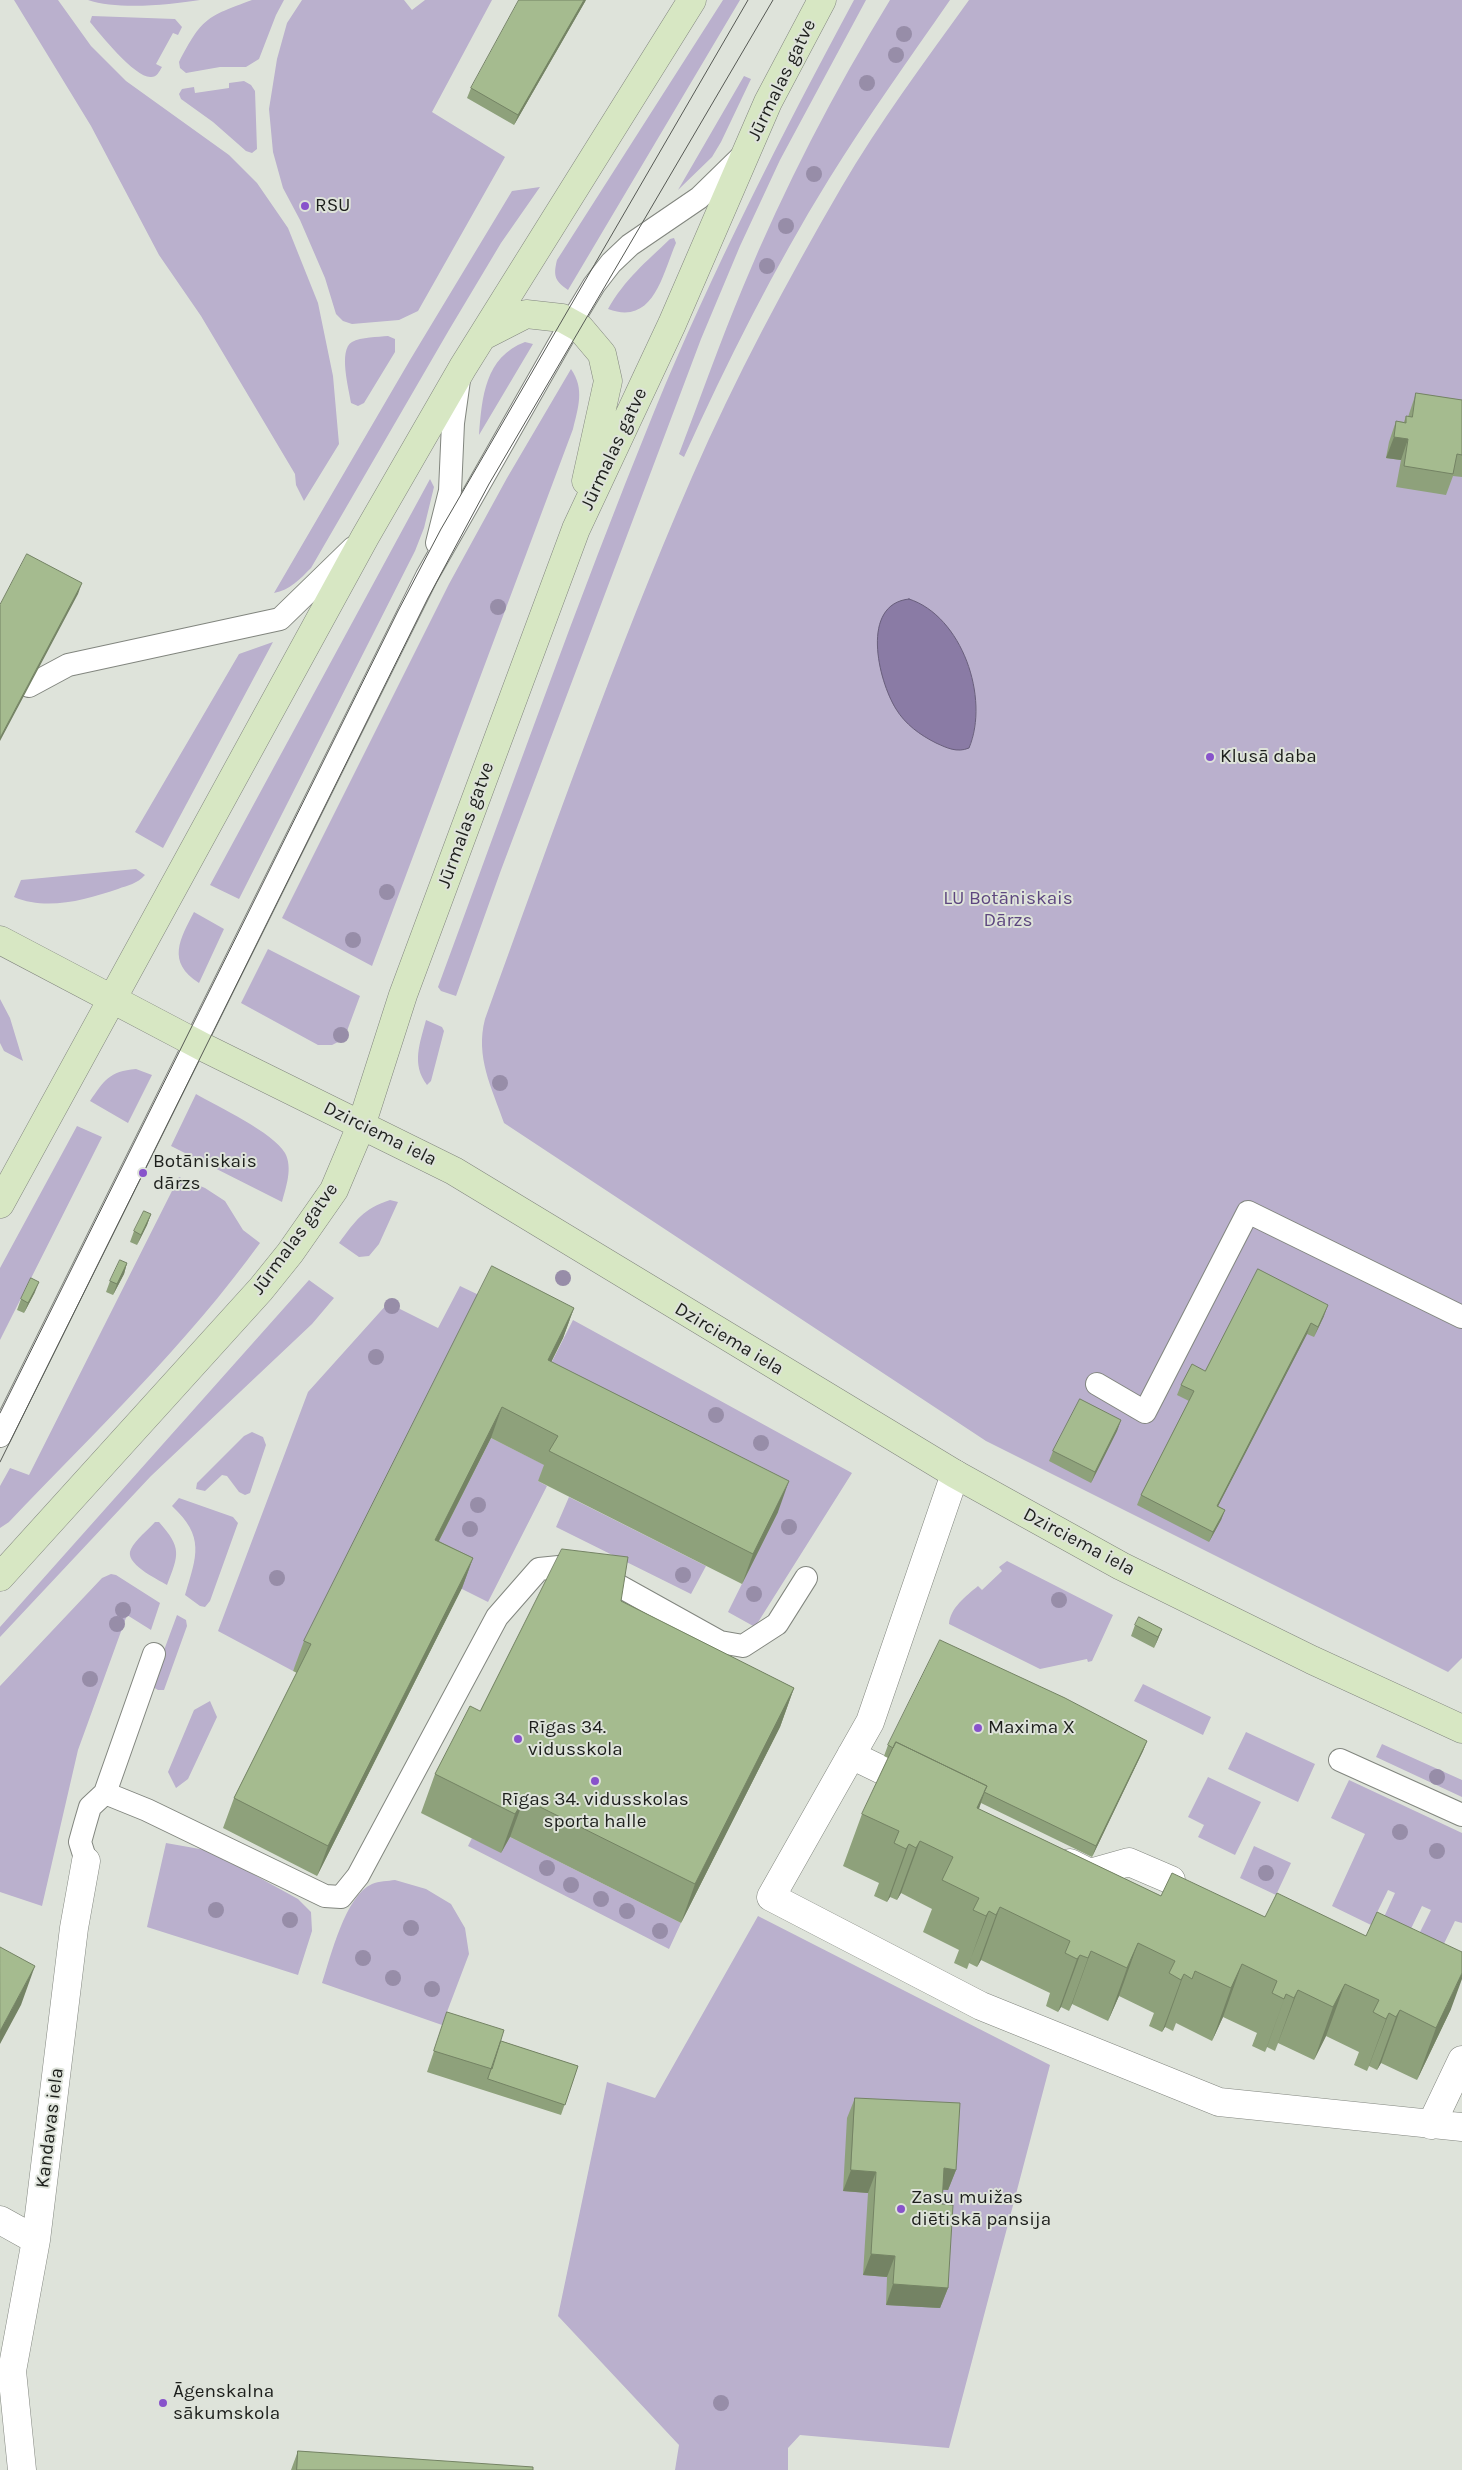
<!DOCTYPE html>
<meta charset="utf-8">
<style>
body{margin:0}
canvas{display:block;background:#dee3da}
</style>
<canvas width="1462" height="2470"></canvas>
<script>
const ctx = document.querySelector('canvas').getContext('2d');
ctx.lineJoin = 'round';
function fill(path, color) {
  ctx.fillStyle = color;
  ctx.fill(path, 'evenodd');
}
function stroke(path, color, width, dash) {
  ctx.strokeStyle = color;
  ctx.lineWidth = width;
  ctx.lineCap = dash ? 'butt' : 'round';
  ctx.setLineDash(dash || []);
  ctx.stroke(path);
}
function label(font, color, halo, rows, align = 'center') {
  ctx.font = font + ' Karla,sans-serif';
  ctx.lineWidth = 4;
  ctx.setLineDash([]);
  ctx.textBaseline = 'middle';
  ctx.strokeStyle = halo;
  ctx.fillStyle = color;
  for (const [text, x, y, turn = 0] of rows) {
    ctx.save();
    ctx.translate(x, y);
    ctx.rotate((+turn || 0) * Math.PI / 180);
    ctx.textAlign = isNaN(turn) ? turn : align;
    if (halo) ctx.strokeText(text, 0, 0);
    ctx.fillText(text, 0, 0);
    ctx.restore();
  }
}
fill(new Path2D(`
 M14 0H58L91 46 126 81 229 155 257 183 288 228 318 303 333 376 339 444 304 501 296 485 295 474 201 316 159 255 91 126Z
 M88 0H200C169 5 117 10 88 0Z
 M252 0H284L276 15 259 59 246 67H220L186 73 180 68 179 62C202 18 206 17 252 0Z
 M302 0H404L412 10 425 0H492L432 112 505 157 418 311 399 320 352 324 343 321 336 314 325 278 300 220 283 188 273 152 269 109 277 59 287 23Z
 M723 0H740L568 290C555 281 553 276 557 260Z
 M854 0H866L780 160 740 246 701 339 501 870 456 996 441 991 438 987C509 795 577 601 654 412 712 271 782 134 854 0Z
 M890 0H950C909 59 867 118 829 179 774 268 727 362 684 457L679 454C700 399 720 342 743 287 784 188 834 91 890 0Z
 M969 0H1462V1658L1448 1672 986 1441 504 1123C492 1088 475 1057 485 1019 551 837 615 654 692 477 735 378 787 281 841 188 879 123 925 61 969 0Z
 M92 16 175 19 182 27 178 35 173 33 156 64 162 67C159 72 157 77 151 77 135 78 100 34 90 22Z
 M744 76 751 79 721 142 712 157 678 190Z
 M244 81 251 85 255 91 257 149 252 153 246 151 213 122 181 99 179 94 182 89 194 87 195 93 229 88V83Z
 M540 187 501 243 449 330 311 568C300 579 290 590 274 593L410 360 512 191Z
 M674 238 676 243C662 275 654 326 608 309 625 279 646 262 670 239Z
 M388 336 395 339V352L364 403 358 406 351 403C349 389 338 350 352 342 361 337 378 337 388 336Z
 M525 342 533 344 479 435C482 397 485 357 525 342Z
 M571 369C585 389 578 408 573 429L372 966 282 918 449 584 507 478Z
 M430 479 434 487 424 528 415 551 239 899 210 885Z
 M273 642 163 848 135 832 239 654Z
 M136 869 145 875C137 884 128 885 118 889 85 900 47 911 14 897L21 880Z
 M194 912 224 929 199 983C166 962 180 939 194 912Z
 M268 949 360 996 344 1039 332 1045H318L241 1003Z
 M0 999 10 1018 23 1061 4 1051 0 1043Z
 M426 1020 442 1027 444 1031 431 1081 427 1085C411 1064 420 1043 426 1020Z
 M136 1069 152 1075 128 1123 90 1101C104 1081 109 1071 136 1069Z
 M196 1094C217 1106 274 1133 285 1153 293 1168 286 1187 282 1202L171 1146Z
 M77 1126 102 1137 0 1340V1268Z
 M179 1177 205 1188 225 1201 243 1230 260 1243C187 1344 94 1433 9 1522L0 1528V1486L10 1468 29 1475Z
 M390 1200 398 1202 379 1244 369 1256 359 1257 339 1243C356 1220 363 1209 390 1200Z
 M309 1280 334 1298 312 1324 151 1476 0 1637V1627Z
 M460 1286 481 1296 293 1671 218 1631 308 1392 388 1303 438 1328Z
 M573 1320 852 1473 755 1627 728 1612 778 1511 537 1391Z
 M252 1432 263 1437 266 1445 250 1493 245 1495 239 1492 227 1476 222 1475 205 1491 196 1489 197 1483 244 1436Z
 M491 1438 547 1466 538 1481 547 1486 488 1602 424 1570Z
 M569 1497 706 1566 691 1594 556 1527Z
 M179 1498 233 1517 238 1523 210 1601 205 1607 200 1606 185 1595C197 1555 205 1537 172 1506Z
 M155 1522H159C182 1548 179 1554 167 1585 157 1579 123 1563 131 1549 136 1539 148 1530 155 1522Z
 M1007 1561 1113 1615 1092 1661 1088 1662 1087 1659 1040 1669 949 1624C950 1608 966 1596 978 1586L982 1590 1002 1571 999 1567Z
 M111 1574 116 1575 160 1603 151 1630 127 1615 78 1750 42 1906 0 1892V1686L102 1578Z
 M177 1615 186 1620 187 1626 164 1690H158L153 1687V1680Z
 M1143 1684 1211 1717 1203 1735 1134 1701Z
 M210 1701 217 1717 188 1779 176 1788 168 1772 194 1710Z
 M1246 1732 1315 1764 1298 1802 1228 1769Z
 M1382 1744 1462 1780V1797L1376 1757Z
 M1208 1777 1261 1802 1235 1855 1198 1837 1204 1825 1188 1817Z
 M1349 1780 1462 1833V1923L1455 1921 1438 1956 1414 1944 1431 1910 1422 1906 1405 1941 1379 1928 1395 1893 1388 1890 1371 1925 1332 1906 1365 1834 1331 1818Z
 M510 1837 681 1923 669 1949 468 1846 472 1838 501 1852Z
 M166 1843 211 1851 298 1899 311 1912 312 1931 298 1975 147 1927Z
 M1254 1846 1291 1863 1276 1895 1240 1878Z
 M395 1880 426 1889 451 1904 465 1928 469 1954 442 2025 322 1983C331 1956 345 1896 372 1884 379 1881 388 1881 395 1880Z
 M758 1916 1050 2065 949 2448 800 2435 788 2448V2470H675L679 2445 558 2316 607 2082 655 2098Z`), '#bab0cd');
const water = new Path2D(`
 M909 599C962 616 990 698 969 748 957 753 947 748 936 743 920 735 905 724 896 709 878 680 860 604 909 599Z`);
fill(water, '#8a7ba5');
stroke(water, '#695f7c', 1);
const lane = new Path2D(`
 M437 543 450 491 453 423 459 380
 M29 686 68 665 280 619 353 548
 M1097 1384 1145 1412 1248 1212 1462 1317
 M0 1436 427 576 571 323 594 285 611 263 630 245 699 198 741 157
 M1340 1760 1462 1815
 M105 1793 147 1810 325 1896 341 1897 358 1876 497 1617 539 1569 569 1566 605 1578 720 1642 743 1646 777 1624 806 1578
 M86 1861 80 1842 85 1824 90 1807 105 1793 154 1654`);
const street = new Path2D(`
 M955 1474 870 1722 771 1897 981 2006 1219 2102 1462 2127
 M851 1755 915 1786
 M1070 1863 1090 1873 1129 1862 1171 1880
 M1431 2125 1462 2060
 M0 2220 36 2240
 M22 2470 12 2371 36 2240 74 1928 86 1861`);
const secondary = new Path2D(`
 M483 336 526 314 562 318 580 328 602 354 608 381 586 481
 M0 940 205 1048 454 1171 955 1474 1121 1566 1312 1660 1462 1729
 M0 1204 365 537 463 367 692 0
 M0 1577 261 1289 290 1253 334 1190 361 1126 403 995 576 529 672 324 768 102 822 0`);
stroke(lane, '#82867f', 24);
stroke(street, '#82867f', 29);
stroke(secondary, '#82867f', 29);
stroke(lane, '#fff', 22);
stroke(street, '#fff', 28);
stroke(secondary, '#d7e7c3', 28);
stroke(new Path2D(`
 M0 1413 398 611 441 529 748 0
 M0 1462 428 598 489 484 773 0`), '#565954', 1);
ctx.fillStyle = '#978da8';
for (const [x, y] of [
 [904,34],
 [896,55],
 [867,83],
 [814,174],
 [786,226],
 [767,266],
 [498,607],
 [387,892],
 [353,940],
 [341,1035],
 [500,1083],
 [563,1278],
 [392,1306],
 [376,1357],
 [716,1415],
 [761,1443],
 [478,1505],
 [789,1527],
 [470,1529],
 [683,1575],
 [277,1578],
 [754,1594],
 [1059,1600],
 [123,1610],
 [117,1624],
 [90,1679],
 [1437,1777],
 [1400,1832],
 [1437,1851],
 [547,1868],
 [1266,1873],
 [571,1885],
 [601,1899],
 [216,1910],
 [627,1911],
 [290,1920],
 [411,1928],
 [660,1931],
 [363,1958],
 [393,1978],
 [432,1989],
 [721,2403]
]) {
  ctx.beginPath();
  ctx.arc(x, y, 8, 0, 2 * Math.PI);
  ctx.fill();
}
fill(new Path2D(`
 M586 0 514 125 467 98 471 88Z
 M1416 393 1462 400V477L1453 476 1446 495 1396 487 1401 460 1386 458 1389 442 1396 421 1404 422 1406 416 1408 417Z
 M151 1214 147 1225 137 1245 130 1242 134 1231Z
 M127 1263 124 1274 113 1295 106 1292 110 1281Z
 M35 1292 24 1313 17 1310 21 1299Z
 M574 1308 563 1338 551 1362 778 1512 742 1584 538 1481 544 1465 491 1438 439 1541 473 1558 462 1588 317 1876 223 1828 234 1798 297 1673 293 1671 304 1641Z
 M1324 1316 1314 1337 1307 1334 1218 1506 1225 1510 1221 1520 1209 1542 1137 1505 1141 1495 1189 1401 1177 1395 1181 1385 1205 1371Z
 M1121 1420 1117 1431 1091 1483 1049 1461 1053 1451Z
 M621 1601 794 1688 780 1727 681 1923 510 1837 501 1853 421 1813 435 1774Z
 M1135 1625 1162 1629 1158 1639 1154 1648 1131 1636Z
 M1147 1741 1143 1751 1092 1857 981 1803 979 1809 1161 1896 1451 2009 1417 2080 1381 2063 1377 2070 1369 2066 1367 2071 1354 2065 1359 2052 1326 2036 1314 2060 1278 2043 1275 2051 1267 2047 1265 2052 1252 2046 1257 2033 1223 2017 1212 2041 1176 2023 1173 2031 1165 2027 1162 2032 1149 2026 1154 2013 1119 1996 1108 2021 1072 2004 1069 2011 1061 2007 1058 2012 1046 2006 1050 1993 981 1960 977 1967 969 1963 967 1969 954 1963 959 1950 923 1932 932 1909 901 1893 897 1900 890 1897 887 1902 874 1896 879 1883 843 1866 862 1814 888 1758 884 1756 888 1745Z
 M447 2012 501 2041 578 2066 561 2115 427 2072Z
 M855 2098 956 2170 948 2190H943L942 2204 948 2288 940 2308 886 2305 887 2277 863 2275 868 2193 843 2191 847 2118Z
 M298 2451 533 2470H291Z`), '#8ea17b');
fill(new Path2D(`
 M584 0H586L514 125 518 115Z
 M1394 437 1408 439 1401 460 1386 458Z
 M82 583 78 594 0 741V738Z
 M151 1214 147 1225 137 1245 141 1235Z
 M127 1263 124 1274 113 1295 117 1284Z
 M39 1282 35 1292 24 1313 28 1303Z
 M1328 1305 1324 1316 1314 1337 1318 1327Z
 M574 1308 563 1338 537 1391 548 1360Z
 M1311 1323 1307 1334 1213 1516 1217 1506Z
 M502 1407 491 1438 424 1570 435 1540Z
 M1121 1420 1117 1431 1091 1483 1095 1472Z
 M789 1481 778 1512 742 1584 753 1554Z
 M1225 1510 1221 1520 1209 1542 1213 1532Z
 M473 1558 462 1588 317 1876 328 1846Z
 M1162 1629 1158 1639 1154 1648 1158 1637Z
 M794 1688 780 1727 681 1923 695 1884Z
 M1147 1741 1143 1751 1092 1857 1096 1846Z
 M987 1786 968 1838 977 1808Z
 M524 1799 510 1837 501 1853 515 1814Z
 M920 1841 901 1893 897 1900 916 1848Z
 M909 1844 890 1897 887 1902 906 1849Z
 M1000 1907 981 1960 977 1967 996 1915Z
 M989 1911 969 1963 967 1969 986 1916Z
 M1138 1943 1119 1996 1108 2021 1127 1968Z
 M1091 1951 1072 2004 1069 2011 1088 1958Z
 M1080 1955 1061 2007 1058 2012 1077 1959Z
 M1242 1964 1223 2017 1212 2041 1231 1988Z
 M35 1966 21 2005 0 2044V2031Z
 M1462 1973V1979L1451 2009 1417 2080 1436 2028Z
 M1184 1974 1165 2027 1162 2032 1181 1980Z
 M1345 1984 1326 2036 1314 2060 1333 2007Z
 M1298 1990 1278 2043 1275 2051 1294 1998Z
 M1286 1994 1267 2047 1265 2052Z
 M1400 2010 1381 2063 1377 2070 1396 2017Z
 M1389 2013 1369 2066 1367 2071 1386 2019Z
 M944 2168 956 2170 948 2190 937 2189Z
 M851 2170 876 2172 868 2193 843 2191Z
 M871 2254 895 2256 887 2277 863 2275Z
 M893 2284 948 2288 940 2308 886 2305Z`), '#748364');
const building = new Path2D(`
 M519 0H584L518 115 471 88Z
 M1416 393 1462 400V455L1457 454 1453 474 1404 466 1408 439 1394 437 1396 421 1406 423V416L1412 417Z
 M27 554 82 583 0 738V605Z
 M144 1211 151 1214 141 1235 134 1231Z
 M120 1260 127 1263 117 1284 110 1281Z
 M492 1266 574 1308 548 1360 789 1481 753 1554 549 1451 558 1436 502 1407 435 1540 473 1558 328 1846 234 1798 311 1644 304 1641Z
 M1258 1269 1328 1305 1318 1327 1311 1323 1217 1506 1225 1510 1213 1532 1141 1495 1194 1391 1181 1385 1192 1364 1205 1371Z
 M31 1278 39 1282 28 1303 21 1299Z
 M1080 1399 1121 1420 1095 1472 1053 1451Z
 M562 1549 628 1557 621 1601 794 1688 695 1884 524 1799 515 1814 435 1774 470 1706 480 1711Z
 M1139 1617 1162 1629 1158 1637 1135 1625Z
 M940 1640 1065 1698 1147 1741 1096 1846 984 1792 987 1786 896 1742 893 1748 888 1745Z
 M896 1742 987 1786 977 1808 1161 1896 1172 1873 1265 1917 1277 1893 1366 1936 1377 1912 1462 1952V1973L1436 2028 1400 2010 1396 2017 1389 2013 1386 2019 1373 2012 1379 2000 1345 1984 1333 2007 1298 1990 1294 1998 1286 1994 1284 1999 1272 1993 1277 1981 1242 1964 1231 1988 1195 1971 1192 1979 1184 1974 1181 1980 1169 1973 1175 1961 1138 1943 1127 1968 1091 1951 1088 1958 1080 1955 1077 1959 1065 1953 1070 1941 1000 1907 996 1915 989 1911 986 1916 973 1910 979 1898 942 1880 953 1857 920 1841 916 1848 909 1844 906 1849 894 1843 899 1831 862 1814Z
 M0 1947 35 1966 0 2031Z
 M447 2012 504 2030 492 2069 434 2051Z
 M501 2041 578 2066 565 2105 488 2079Z
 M855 2098 960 2103 956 2170 944 2168 942 2204 953 2205 948 2288 893 2284 895 2256 871 2254 876 2172 851 2170Z
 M298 2451 533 2467V2470H297Z`);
fill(building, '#a5bb8f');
stroke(building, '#748364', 1);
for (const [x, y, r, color] of [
 [305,206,5,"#8853cb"],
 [1210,757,5,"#8853cb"],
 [143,1173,5,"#8853cb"],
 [978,1728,5,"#8853cb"],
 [518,1739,5,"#8853cb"],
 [595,1781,5,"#8853cb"],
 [901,2209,5,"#8853cb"],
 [163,2403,5,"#8853cb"]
]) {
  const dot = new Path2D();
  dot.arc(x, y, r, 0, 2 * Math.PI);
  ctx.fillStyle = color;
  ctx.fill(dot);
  stroke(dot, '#dee3da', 2);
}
label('19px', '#1d1f1c', '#dee3da', [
 ["Jūrmalas gatve",782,80,-64],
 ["Jūrmalas gatve",614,449,-65],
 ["Jūrmalas gatve",466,825,-70],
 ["Dzirciema iela",380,1134,26],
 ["Jūrmalas gatve",295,1239,-54],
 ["Dzirciema iela",729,1339,31],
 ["Dzirciema iela",1079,1542,28],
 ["Kandavas iela",50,2128,-83]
]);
label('19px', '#1d1f1c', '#dee3da', [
 ["RSU",315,206],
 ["Klusā daba",1220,757],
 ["Botāniskais",153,1162],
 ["dārzs",153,1184],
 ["Rīgas 34.",528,1728],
 ["vidusskola",528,1750],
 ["Maxima X",988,1728],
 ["Rīgas 34. vidusskolas",595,1800,"center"],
 ["sporta halle",595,1822,"center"],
 ["Zasu muižas",911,2198],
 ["diētiskā pansija",911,2220],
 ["Āgenskalna",173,2392],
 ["sākumskola",173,2414]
], 'left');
label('19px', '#5d467f', '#dee3da', [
 ["LU Botāniskais",1008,899],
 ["Dārzs",1008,921]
]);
</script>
